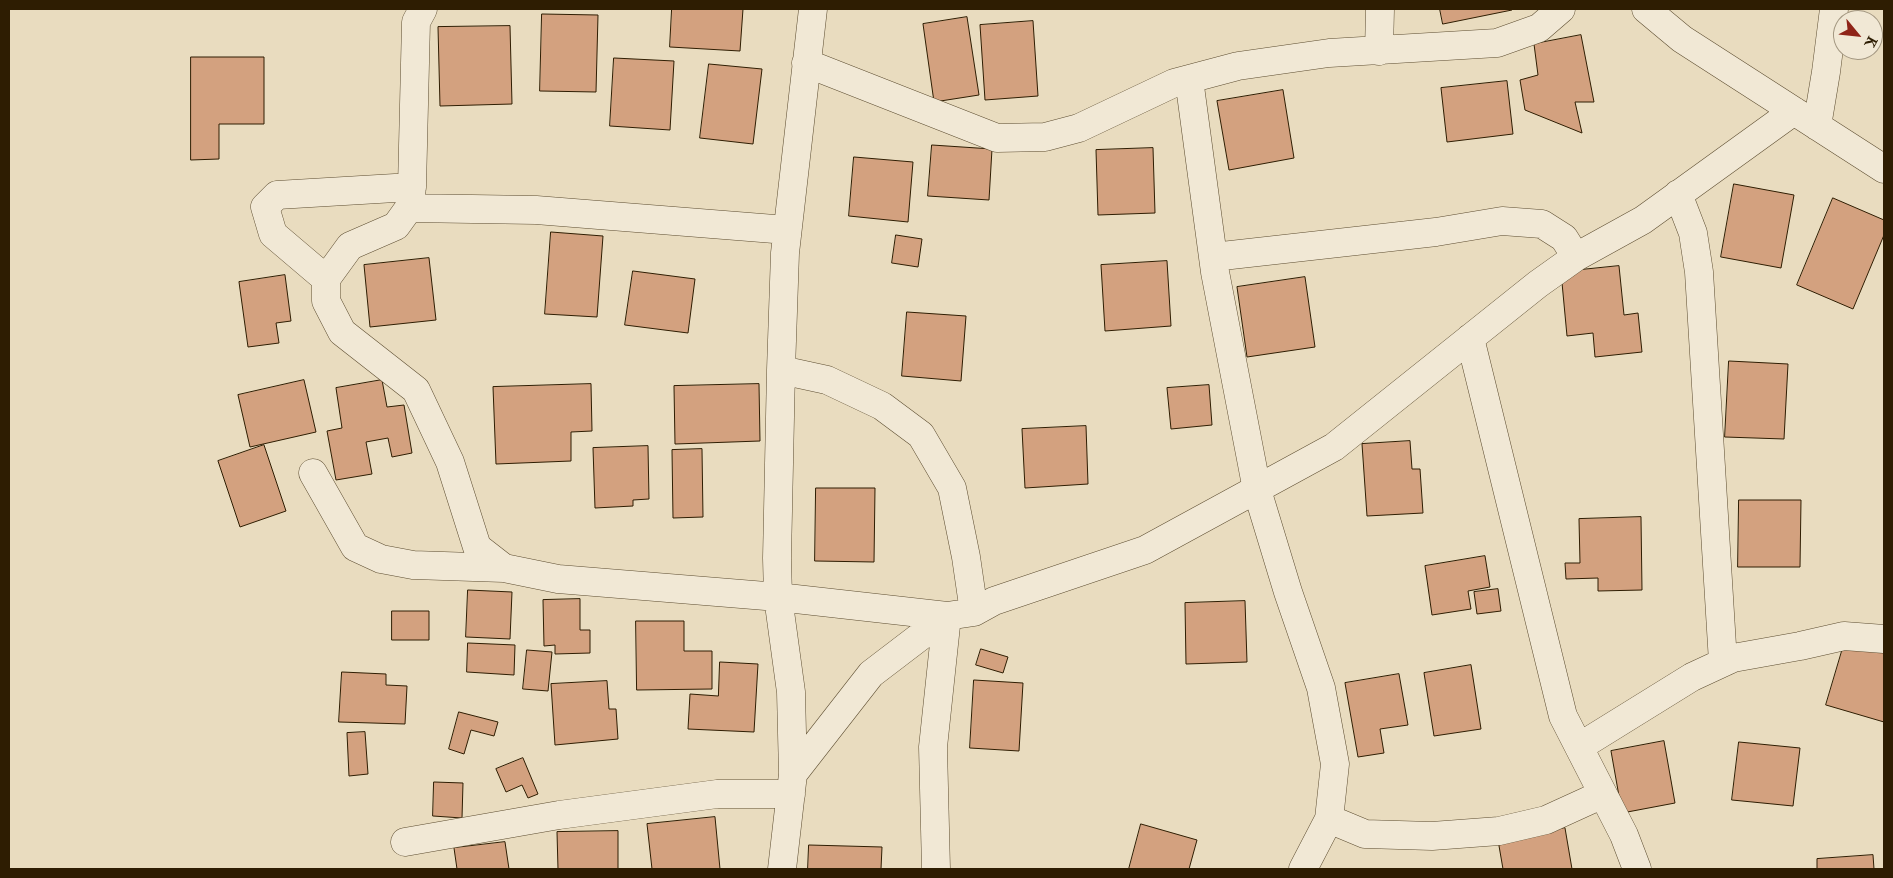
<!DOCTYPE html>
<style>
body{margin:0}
#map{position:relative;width:1893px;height:878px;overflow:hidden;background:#e9dcbf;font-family:"IM FELL French Canon",serif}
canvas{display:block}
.frame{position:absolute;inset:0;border:10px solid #2e1d02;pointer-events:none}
.north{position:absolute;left:1833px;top:10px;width:50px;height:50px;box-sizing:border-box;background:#f1e8d5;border:1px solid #a39781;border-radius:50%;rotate:118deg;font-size:14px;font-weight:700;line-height:20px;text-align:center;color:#2e1d02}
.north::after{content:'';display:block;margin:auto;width:18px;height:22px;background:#8f2418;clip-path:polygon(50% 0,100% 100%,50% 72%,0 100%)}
</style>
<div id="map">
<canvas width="1893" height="878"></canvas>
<div class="frame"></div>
<div class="north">K</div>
</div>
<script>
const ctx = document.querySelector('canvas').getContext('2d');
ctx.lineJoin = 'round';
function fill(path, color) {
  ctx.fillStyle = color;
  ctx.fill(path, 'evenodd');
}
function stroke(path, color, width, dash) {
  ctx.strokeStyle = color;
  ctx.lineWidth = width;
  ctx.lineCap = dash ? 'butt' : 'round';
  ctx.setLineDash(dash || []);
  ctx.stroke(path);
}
const building = new Path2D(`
 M672 9H743L740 51 670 47Z
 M1440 9H1511L1512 10 1443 24Z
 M542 14 598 15 596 92 540 91Z
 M967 17 979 95 934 102 923 24Z
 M1033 21 1038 96 985 100 980 25Z
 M510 26 512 104 440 106 438 27Z
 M1581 35 1594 102H1575L1582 133 1525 110 1520 80 1538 75 1534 44Z
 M191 57H264V124H219V159L191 160Z
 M614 58 674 61 670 130 610 126Z
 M709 64 762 69 753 144 700 138Z
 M1507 81 1513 134 1447 142 1441 88Z
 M1283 90 1294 158 1229 170 1217 101Z
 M932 145 992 149 989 200 928 196Z
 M1153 148 1155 213 1098 215 1096 150Z
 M854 157 913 162 908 222 849 216Z
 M1734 184 1794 195 1781 268 1721 257Z
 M1833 198 1884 220V235L1853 309 1797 285Z
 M551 232 603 236 597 317 545 314Z
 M896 235 922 239 918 267 892 263Z
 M429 258 436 320 370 327 364 265Z
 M1167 261 1171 326 1105 331 1101 265Z
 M1619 266 1624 315 1638 313 1642 352 1595 357 1593 333 1567 336 1561 272Z
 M633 271 695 279 688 333 625 325Z
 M285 275 291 321 276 323 279 343 248 347 239 282Z
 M1305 277 1315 347 1247 357 1237 287Z
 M907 312 966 316 961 381 902 376Z
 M1729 361 1788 364 1784 439 1725 437Z
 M304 380 316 432 250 447 238 395Z
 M382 380 387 407 404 405 412 453 392 457 388 438 366 442 372 474 336 480 327 431 342 428 336 388Z
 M591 384 592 431 571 432V461L496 464 493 387Z
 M759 384 760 441 675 444 674 386Z
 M1209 385 1212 425 1171 429 1167 388Z
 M1086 426 1088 484 1025 488 1022 429Z
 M1410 441 1412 469H1420L1423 513 1367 516 1362 444Z
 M264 445 286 511 240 527 218 461Z
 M648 446 649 499 633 500V506L595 508 593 448Z
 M702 449 703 517 673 518 672 450Z
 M816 488H875L874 562 815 561Z
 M1739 500H1801L1800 567H1738Z
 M1641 517 1642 590 1598 591V578L1566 579 1565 563H1580L1579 519Z
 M1485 556 1490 587 1468 591 1471 609 1432 615 1425 566Z
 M1498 589 1501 611 1477 614 1474 592Z
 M468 590 512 592 510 639 466 637Z
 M580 599V630H590V653L555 654V645L544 646 543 600Z
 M1245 601 1247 662 1186 664 1185 603Z
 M392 611H429V640H392Z
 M636 621H684V651H712V689L637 690Z
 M1845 641 1884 653V722L1826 705Z
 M468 643 515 645 514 675 467 672Z
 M981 649 1008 657 1003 673 976 665Z
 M527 650 552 652 548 691 523 689Z
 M720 662 758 664 754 732 688 729 690 694 718 696Z
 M1471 665 1481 729 1434 736 1424 673Z
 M342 672 386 674V685L407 686 405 724 339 722Z
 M1399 674 1408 725 1380 729 1384 753 1358 757 1345 683Z
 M974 680 1023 683 1019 751 970 748Z
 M607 681 609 709H616L618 739 555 745 551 684Z
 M459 712 498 722 494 736 471 730 464 754 449 749Z
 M365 732 368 774 349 776 347 733Z
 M1664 741 1675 803 1622 813 1611 751Z
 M1739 742 1800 748 1793 806 1732 800Z
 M523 758 538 794 528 798 522 785 506 792 496 769Z
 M434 782 463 783 462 818 433 816Z
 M715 817 720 869H652L647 824Z
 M1141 824 1197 840 1189 869H1129Z
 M1565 828 1572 869H1503L1498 840Z
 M618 831V869H558L557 832Z
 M505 842 509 869H457L454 848Z
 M809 845 882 847 881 869H808Z
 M1873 855 1874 869H1817V859Z`);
fill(building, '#d3a17f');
stroke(building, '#2e1d02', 1);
const minor = new Path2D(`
 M423 9 416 22 412 187 409 208 396 226 350 246 326 279V301L342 332 416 390 450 462 477 547 504 568 558 579 778 597 947 616 974 612 994 601 1145 550 1334 447 1538 284 1576 257 1643 220 1794 111
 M1646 9 1682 39 1884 169
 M1379 51 1380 9
 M806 63 997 138 1045 137 1079 128 1174 83 1238 66 1329 53 1497 43 1539 28 1561 9
 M1189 79 1215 272 1257 490 1288 592 1321 688 1335 764 1329 819 1303 869
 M1817 126 1826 72 1834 9
 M1678 194 1693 233 1699 272 1723 662
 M409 208 536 210 787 230
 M1213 257 1436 232 1502 221 1542 224 1564 238 1576 257
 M326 279 273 234 265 207 277 195 412 187
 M1470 338 1563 716 1624 835 1637 869
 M781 370 827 380 882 406 921 435 952 488 966 557 974 612
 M313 473 355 547 381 559 413 565 504 568
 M1579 747 1692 677 1733 658 1800 646 1844 636 1884 639
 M793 774 791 692 778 597 777 558 781 370 785 253 813 9
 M1329 819 1365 834 1432 836 1499 831 1546 820 1603 794
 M405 842 559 815 717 794H791
 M782 869 793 774 871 674 947 616
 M936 869 933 747 947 616`);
stroke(minor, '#5d4d31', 29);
stroke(minor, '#f1e8d5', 28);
</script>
